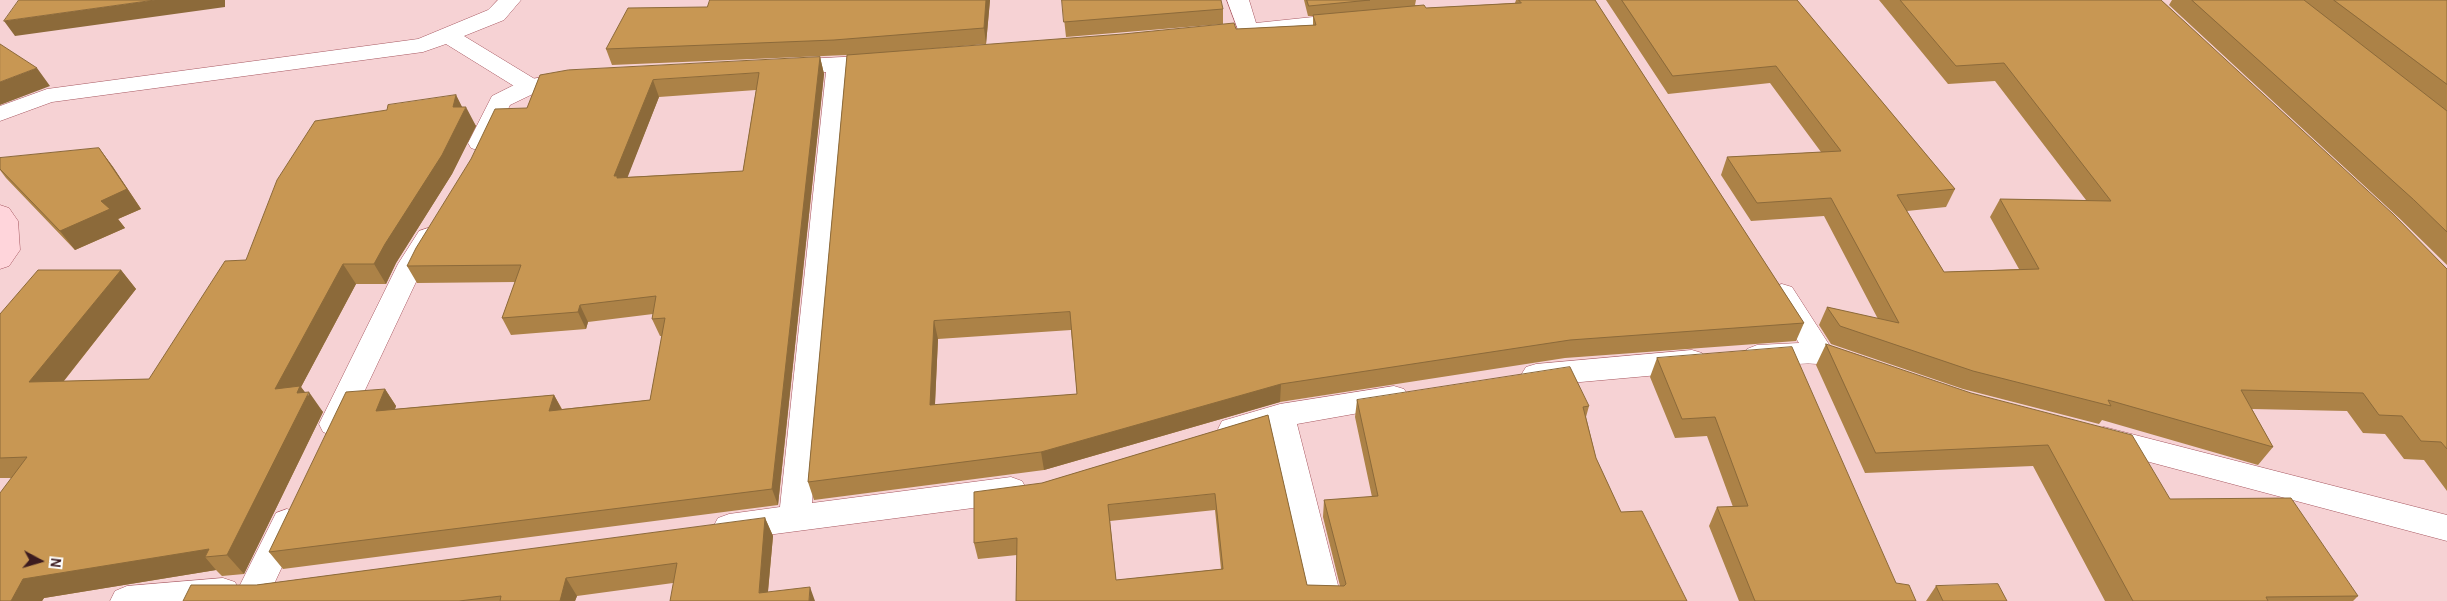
<!DOCTYPE html>
<style>
body{margin:0}
#map{position:relative;width:2447px;height:601px;overflow:hidden;background:#f6d2d4;font-family:"Alegreya Sans",sans-serif}
canvas{display:block}
.north{position:absolute;left:15px;top:536px;width:50px;height:50px;-webkit-text-stroke:4px #fdfdfd;paint-order:stroke;rotate:96deg;font-size:14px;font-weight:700;line-height:20px;text-align:center;color:#3c1b1f}
.north::after{content:'';display:block;margin:auto;width:18px;height:22px;background:#3c1b1f;clip-path:polygon(50% 0,100% 100%,50% 72%,0 100%)}
</style>
<div id="map">
<canvas width="2447" height="601"></canvas>
<div class="north">N</div>
</div>
<script>
const ctx = document.querySelector('canvas').getContext('2d');
ctx.lineJoin = 'round';
function stroke(path, color, width, dash) {
  ctx.strokeStyle = color;
  ctx.lineWidth = width;
  ctx.lineCap = dash ? 'butt' : 'round';
  ctx.setLineDash(dash || []);
  ctx.stroke(path);
}
function fill(path, color) {
  ctx.fillStyle = color;
  ctx.fill(path, 'evenodd');
}
const lane = new Path2D(`
 M498 0H521L504 20 464 36 538 81 542 86 538 91 530 93 522 91 446 44 423 52 52 102 0 121V106L47 89 418 39 488 10Z`);
const street = new Path2D(`
 M1227 0H1249L1256 23 1351 13 1359 15 1362 20 1359 25 1351 27 1248 37 1240 35Z
 M883 55 891 57 894 62 891 67 849 71 812 503 1011 477 1022 481 1027 490 1022 499 1011 503 729 540 718 536 713 527 718 518 729 514 780 507 826 72 784 74 776 72 773 67 776 62 784 60Z
 M573 71 581 73 584 78 581 83 537 92 510 105 489 148 480 151 471 148 468 143 492 96 522 81Z
 M428 228 437 231 441 237 424 265 349 424 345 432 334 436 323 432 319 424 398 264 419 231Z
 M1782 284 1792 287 1830 346 1867 358 1871 366 1867 374C1849 379 1836 366 1818 364 1794 361 1770 371 1747 363L1743 356 1747 349 1757 345 1799 343 1768 294 1772 287Z
 M1692 350 1702 353 1706 361 1702 369 1692 372 1536 386 1526 383 1521 375 1526 367 1536 364Z
 M1394 386 1404 389 1409 397 1404 405 1297 424 1342 601H1308L1269 430 1233 441 1222 437 1218 429 1222 421 1280 404Z
 M2104 427 2447 515V541L2093 447 2089 439 2093 431Z
 M287 509 298 513 303 522 267 599 261 601 243 599 238 589 276 513Z
 M223 578 235 582 240 592 235 601H110L115 591 127 586Z`);
const secondary = new Path2D(`
 M0 205 9 208 18 221 20 250 9 266 0 269Z`);
stroke(lane, '#a75861', 1);
stroke(street, '#a75861', 1);
stroke(secondary, '#a75861', 1);
fill(lane, '#fff');
fill(street, '#fff');
fill(secondary, '#ffd5db');
fill(new Path2D(`
 M990 0 986 44 905 51 1236 29 1313 25V16H1308L1304 0H1416L1415 5 1426 8 1515 3 1516 0H1595L1804 323 1796 341 1565 358 1280 402 1044 470 814 500 808 482 847 55 612 65 606 49 707 7ZM1071 330 1077 394 935 405 938 339Z
 M1062 0 1223 9V24L1066 37Z
 M1606 0H1797L1955 189 1946 207 1907 211 1944 272 2019 269 1990 217 2000 199 2086 200 1995 81 1948 84 1879 0H2161L2447 269V491L2424 460 2404 459 2385 434 2363 433 2347 411 2252 409 2273 447 2258 465 2102 420 2099 424 1963 389 1831 344 1819 325 1827 307 1878 319 1824 216 1751 221 1721 175 1727 157 1821 152 1770 83 1668 94Z
 M2172 0H2447V265L2399 218 2169 5Z
 M820 57 824 74 778 505 283 569 269 552 385 389 396 406 395 409 554 395 562 409 650 400 662 336H660L652 319 653 314 588 322 586 329 511 335 502 318 515 282 417 283 407 266 527 108 540 75ZM756 90 743 171 627 177 659 97Z
 M456 95 462 107 476 126 452 174 396 263 386 284H356L301 387 305 393 323 412 244 574 222 576 216 570 44 598 42 601H0L12 478H0V314L121 270 136 289 64 381 149 379 246 260 387 110Z
 M99 148 113 167 141 209 118 219 125 228 75 250 6 178 0 170V158Z
 M1826 344 2170 499 2358 596 2353 601H2105L2033 466 1865 473 1816 365Z
 M1657 358 1896 583 1916 601H1739L1709 526 1717 507H1733L1707 436 1675 438 1650 377Z
 M1357 400 1589 406 1586 417 1596 458 1621 512 1687 601H1016L1017 555 978 559 974 543 1042 483 1268 415 1307 585 1340 586 1323 517 1324 500 1372 497 1355 417ZM1215 510 1221 569 1116 580 1110 521Z
 M765 518 773 536 768 592 673 583 577 596 575 601H183L256 585Z
 M1936 586 2007 601H1926Z`), '#ac8247');
fill(new Path2D(`
 M155 0H225V7L15 36 4 21Z
 M986 0H990L986 44 984 28Z
 M820 57 824 74 778 505 772 489Z
 M37 68 50 86 0 105V82Z
 M653 80 659 97 623 189 614 176Z
 M456 95 464 111 466 107 476 126 452 174 396 263 386 284 374 264 453 107Z
 M99 148 113 167 141 209 118 219 125 228 75 250 60 231Z
 M343 264 356 284 301 387 308 396 309 392 323 412 244 574 227 555 275 389Z
 M121 270 136 289 47 402 29 382Z
 M580 305 588 322 586 329 578 312Z
 M934 321 938 339 934 423 930 405Z
 M1281 384 1280 402 1044 470 1041 452Z
 M385 389 396 406 388 428 376 411Z
 M554 395 563 412 549 411Z
 M765 518 773 536 767 601 759 593Z
 M209 549 205 557 216 570 44 598 42 601H11L23 579Z
 M566 578 577 596 575 601H560Z
 M810 587 815 601H809Z`), '#8c6a3a');
const building = new Path2D(`
 M19 0H155L4 21Z
 M710 0H986L984 28 834 40 606 49 628 8 707 7Z
 M1062 0H1221L1223 9 1064 22Z
 M1307 0H1370L1309 6Z
 M1519 0H1595L1804 323 1570 340 1281 384 1041 452 808 482 847 55 1123 34 1234 23 1236 29 1316 25 1313 15 1424 5 1426 8 1521 3ZM1070 312 1077 394 930 405 934 321Z
 M1622 0H1797L1955 189 1897 195 1944 272 2039 269 2000 199 2111 201 2004 63 1956 66 1900 0H2161L2393 214 2447 269V449L2441 442 2421 441 2402 416 2379 415 2363 393 2241 390 2273 447 2108 400 2111 406 1973 371 1840 326 1827 307 1899 323 1831 198 1757 203 1727 157 1841 151 1776 66 1673 76Z
 M2192 0H2304L2447 111V232L2414 200Z
 M2334 0H2447V84Z
 M0 44 37 68 0 82Z
 M820 57 772 489 269 552 346 392 385 389 376 411 554 395 549 411 650 400 665 318 652 319 656 296 580 305 578 312 502 318 521 265 407 266 416 248 471 159 495 109 527 108 540 75 568 70ZM759 73 743 171 617 178V176H614L653 80Z
 M456 95 453 107H466L442 155 385 244 374 264H343L275 389 300 386 297 393 309 392 227 555 205 557 209 549 23 579 11 601H0V493L27 457 0 458V314L38 270H121L29 382 149 379 225 261 246 260 277 180 315 121 387 110 388 105Z
 M99 148 127 189 101 201 110 209 60 231 0 169V158Z
 M1826 344 1971 393 2132 435 2170 499 2291 498 2358 596 2266 597 2268 601H2133L2048 445 1876 453Z
 M1792 347 1896 583 1909 585 1916 601H1755L1717 507 1748 506 1715 417 1682 419 1657 358Z
 M1570 367 1589 406 1583 407 1596 458 1621 512 1642 511 1687 601H1016L1017 538 974 543V492L1042 483 1268 415 1307 585 1344 586 1346 584 1324 500 1378 496 1357 400ZM1215 494 1223 569 1116 580 1108 505Z
 M765 518 759 593 810 587 809 601H670L677 563 566 578 560 601H500L501 596 459 601H183L191 585H256Z
 M1998 584 2007 601H1943L1936 586Z`);
fill(building, '#c89753');
stroke(building, '#8c6a3a', 1);
</script>
